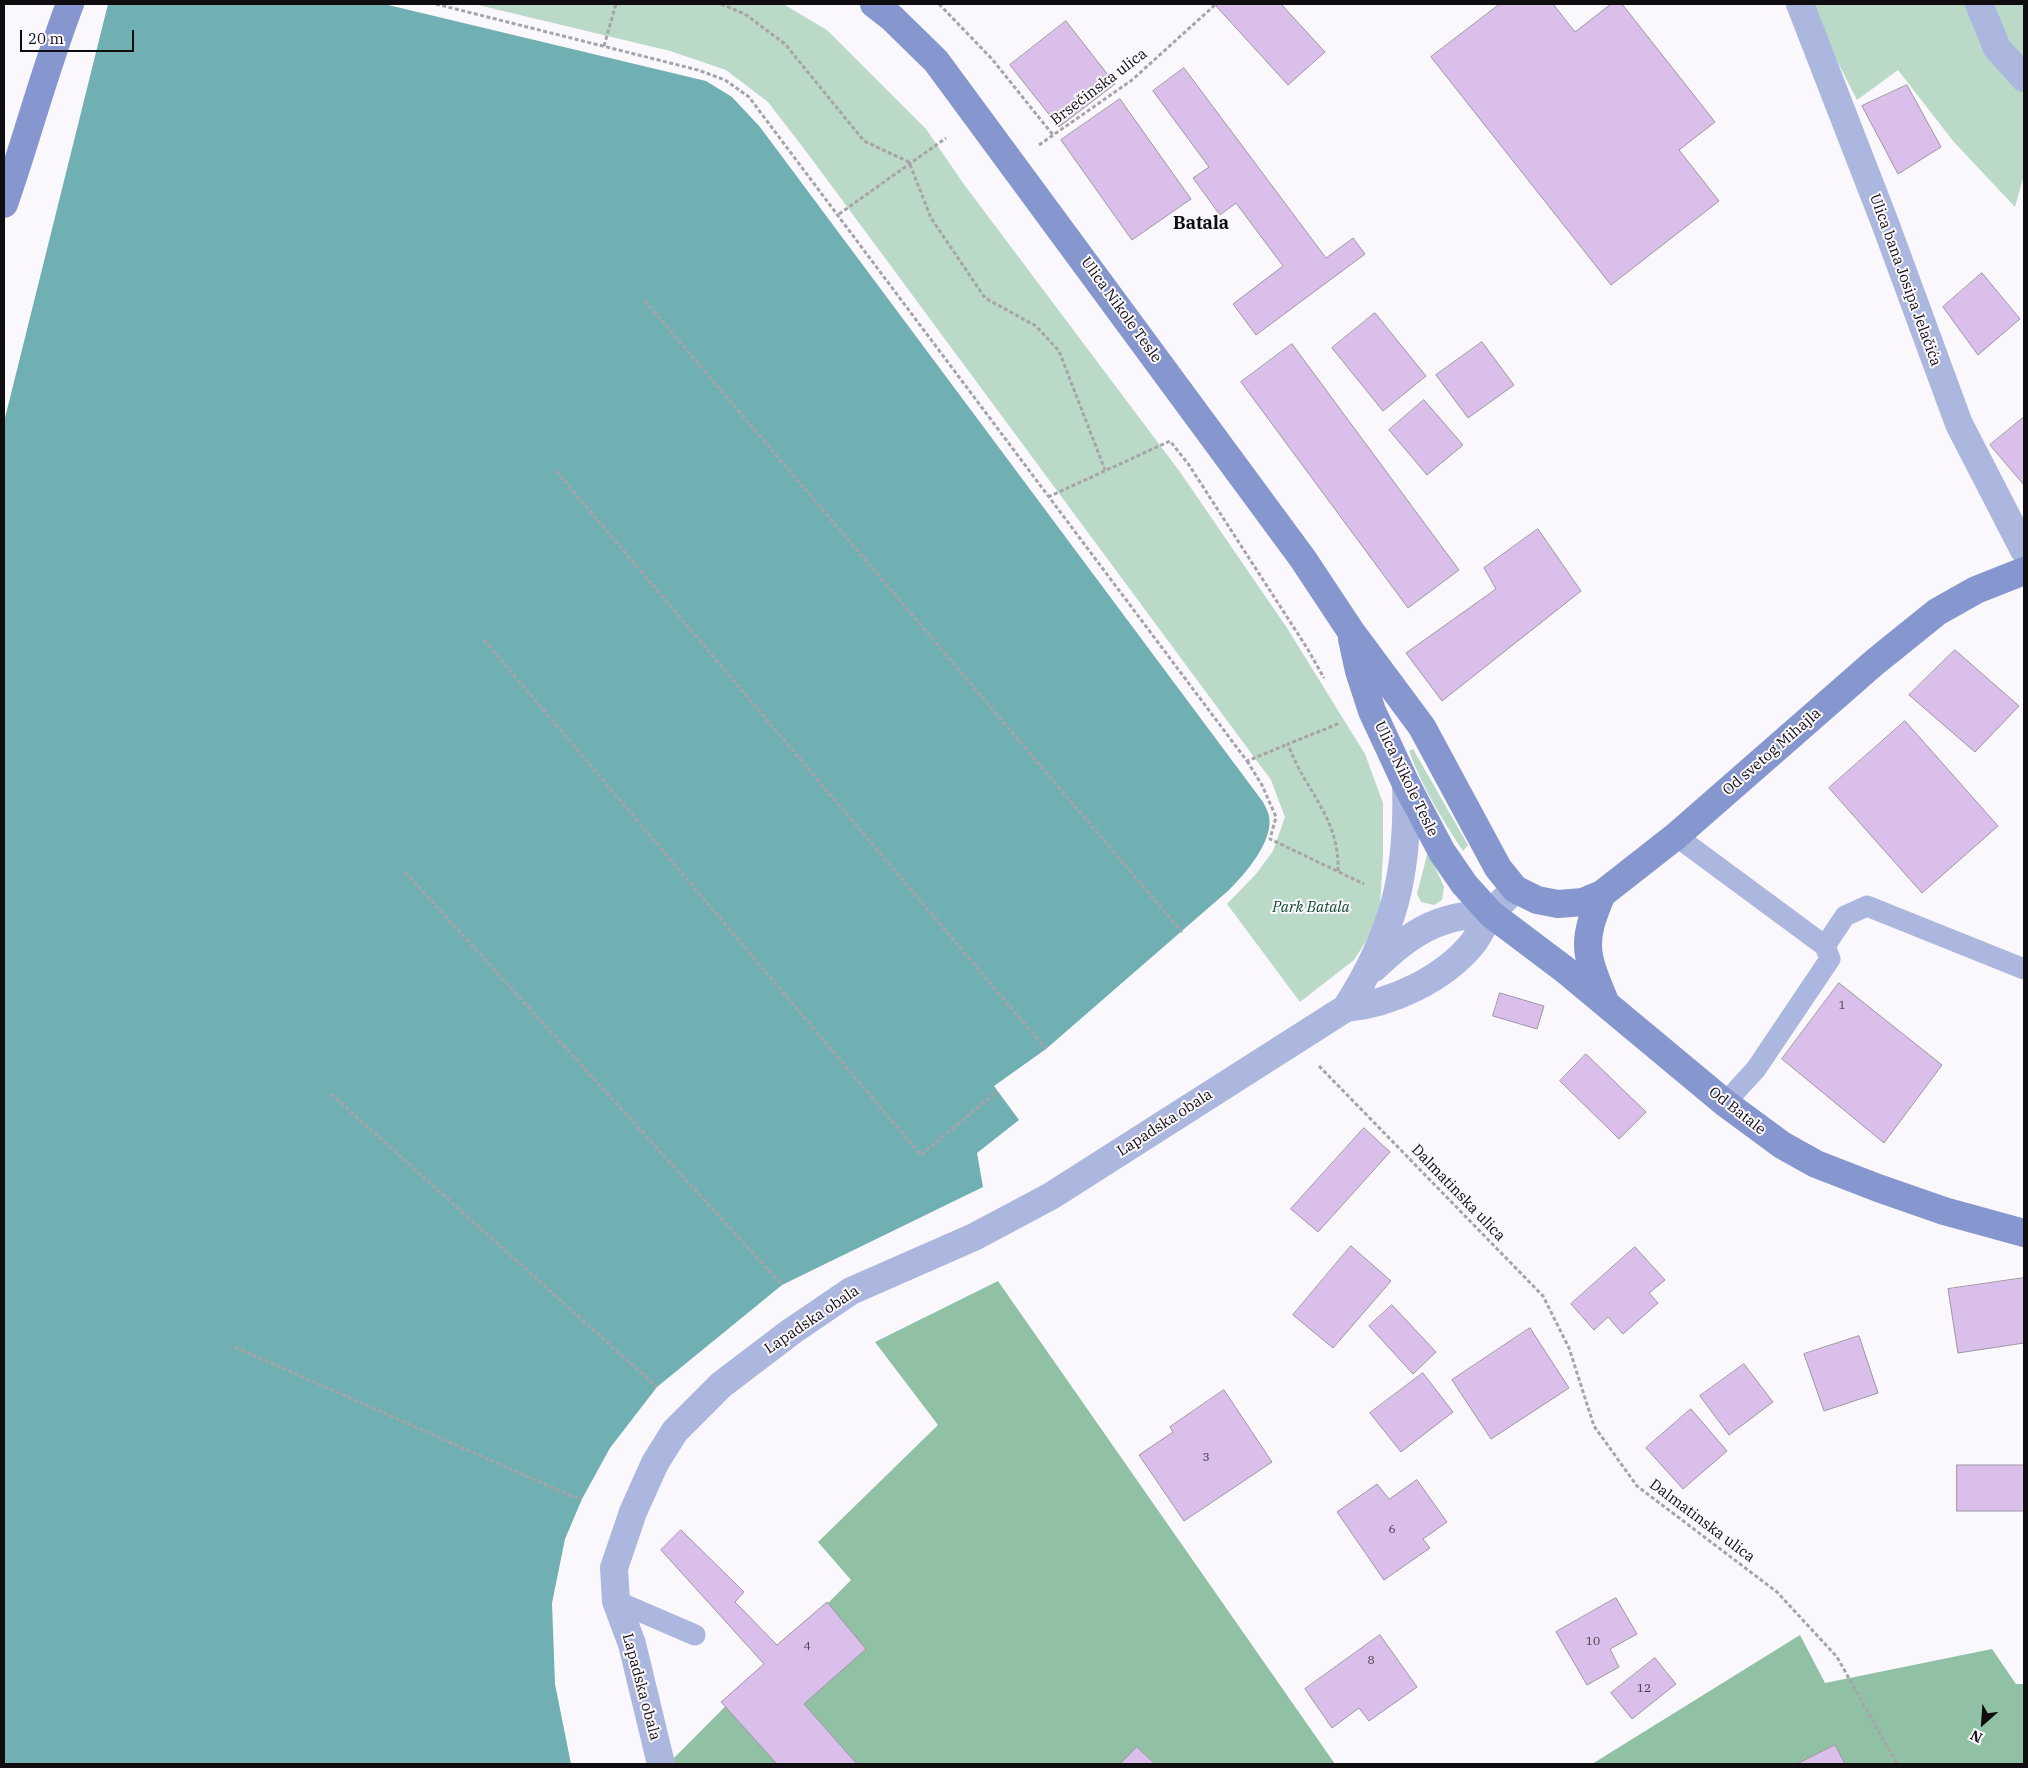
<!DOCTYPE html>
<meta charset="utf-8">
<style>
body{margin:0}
#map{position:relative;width:2028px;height:1768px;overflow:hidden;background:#fbf8fd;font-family:"IBM Plex Serif",serif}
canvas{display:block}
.frame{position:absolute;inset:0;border:5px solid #100d11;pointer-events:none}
.north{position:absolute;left:1958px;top:1698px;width:50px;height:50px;-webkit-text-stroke:4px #fbf8fd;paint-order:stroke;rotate:206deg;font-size:14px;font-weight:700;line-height:20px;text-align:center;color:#100d11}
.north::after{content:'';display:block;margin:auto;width:18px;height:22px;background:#100d11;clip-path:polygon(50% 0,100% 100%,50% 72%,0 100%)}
.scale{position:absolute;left:20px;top:30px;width:114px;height:22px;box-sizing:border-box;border:2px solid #100d11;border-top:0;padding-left:6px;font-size:15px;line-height:18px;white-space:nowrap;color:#100d11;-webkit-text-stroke:4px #fbf8fd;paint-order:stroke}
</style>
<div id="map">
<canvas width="2028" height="1768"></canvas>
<div class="frame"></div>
<div class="north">N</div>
<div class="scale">20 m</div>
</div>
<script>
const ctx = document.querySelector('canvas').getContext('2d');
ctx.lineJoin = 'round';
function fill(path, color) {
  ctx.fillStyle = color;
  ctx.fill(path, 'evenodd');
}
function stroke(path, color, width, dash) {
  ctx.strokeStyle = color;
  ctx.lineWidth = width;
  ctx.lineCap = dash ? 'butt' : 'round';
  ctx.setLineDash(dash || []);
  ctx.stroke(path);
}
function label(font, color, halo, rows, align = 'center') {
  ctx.font = font + ' "IBM Plex Serif",serif';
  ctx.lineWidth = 4;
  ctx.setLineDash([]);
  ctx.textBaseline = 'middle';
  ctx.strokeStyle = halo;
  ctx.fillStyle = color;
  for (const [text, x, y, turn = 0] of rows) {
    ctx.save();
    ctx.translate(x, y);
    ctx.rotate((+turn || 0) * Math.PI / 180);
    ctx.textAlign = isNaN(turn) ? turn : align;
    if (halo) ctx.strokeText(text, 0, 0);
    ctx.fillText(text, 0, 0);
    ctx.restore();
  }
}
fill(new Path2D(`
 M474 4H783L827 30 926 129 963 183 1180 472 1287 628 1365 754 1383 803V854L1380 907 1370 935 1354 960 1300 1002 1227 904 1256 874 1273 851 1285 817 1271 780 808 154 768 102 726 70 670 51Z
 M1808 4H2024V175L2015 207 1953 141 1898 70 1857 100Z
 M1413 749 1468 845 1463 851C1442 819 1422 787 1409 751Z
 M1428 851 1444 887 1442 900 1434 905 1421 902 1417 894Z`), '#bad9c7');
fill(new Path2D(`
 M998 1281 1335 1764H671L670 1762 851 1580 818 1542 938 1425 875 1342Z
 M1800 1635 1825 1683 1992 1649 2016 1684H2024V1764H1592Z`), '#90c1a5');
fill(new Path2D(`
 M108 4H384L706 81 732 97 760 127 1263 802C1265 806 1268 811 1269 816 1274 841 1245 874 1229 890L1046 1049 994 1086 1019 1120 977 1153 983 1187 782 1285 657 1387 610 1448 582 1499 565 1539 552 1603 555 1684 571 1764H4V422Z`), '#70b0b2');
const building = new Path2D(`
 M1219 4H1281L1325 52 1288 85 1216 6Z
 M1500 4H1553L1575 32 1611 4H1622L1715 122 1679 150 1719 201 1611 285 1431 57Z
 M1066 21 1115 84 1059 127 1010 65Z
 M1184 68 1326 258 1353 238 1365 254 1256 335 1233 304 1283 266 1236 203 1220 215 1193 178 1209 167 1153 91Z
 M1907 85 1941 147 1898 174 1862 106Z
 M1120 99 1191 199 1132 240 1061 140Z
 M1982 273 2020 319 1978 355 1943 307Z
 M1375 313 1426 376 1383 411 1332 348Z
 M1482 342 1514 385 1468 418 1436 375Z
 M1292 344 1459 570 1408 608 1241 382Z
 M1424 400 1463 445 1427 475 1389 430Z
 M2024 417V485L1990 445Z
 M1538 529 1581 591 1442 701 1406 653 1496 589 1484 568Z
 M1955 650 2019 706 1975 752 1909 695Z
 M1905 721 1998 826 1922 893 1829 788Z
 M1839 983 1942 1065 1884 1143 1782 1059Z
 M1500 993 1544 1006 1537 1029 1493 1016Z
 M1586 1054 1646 1112 1619 1139 1560 1081Z
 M1364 1128 1390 1152 1318 1232 1291 1209Z
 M1351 1246 1391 1281 1333 1348 1293 1315Z
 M1635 1247 1665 1280 1649 1293 1658 1303 1623 1334 1608 1317 1594 1330 1571 1304Z
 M2024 1278V1343L1958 1353 1948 1289Z
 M1392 1305 1436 1352 1413 1374 1369 1326Z
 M1530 1328 1569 1388 1491 1439 1452 1380Z
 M1859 1336 1878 1393 1824 1411 1804 1354Z
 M1744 1364 1773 1402 1729 1435 1700 1396Z
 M1423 1373 1453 1412 1401 1452 1370 1413Z
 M1224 1390 1272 1462 1184 1521 1139 1455 1173 1432 1170 1427Z
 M1691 1409 1727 1451 1683 1489 1646 1448Z
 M1957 1465H2024V1511H1957Z
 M1417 1480 1447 1522 1423 1539 1430 1548 1384 1580 1337 1512 1377 1484 1389 1499Z
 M681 1530 744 1592 735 1602 777 1645 827 1602 866 1649 804 1704 857 1764H777L721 1702 764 1664 661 1550Z
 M1616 1598 1637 1634 1610 1649 1619 1667 1587 1685 1556 1632Z
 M1380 1635 1417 1687 1369 1721 1359 1708 1332 1728 1305 1689Z
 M1655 1658 1676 1684 1632 1719 1611 1693Z
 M1835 1745 1845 1764H1797Z
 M1137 1747 1155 1764H1120Z`);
fill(building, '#dabfea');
stroke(building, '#9d96a2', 1);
stroke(new Path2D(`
 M436 4 698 70 725 80 749 97 1247 761 1288 744
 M721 4 745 14 785 44 864 141 909 162 931 218 985 298 1036 326 1059 351 1105 470
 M939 4 992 59 1053 135
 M604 46 616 4
 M1039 145 1132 80 1216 4
 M839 214 946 138
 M645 301 1182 932
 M556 471 1046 1049
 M1048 497 1170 441 1189 465 1307 648 1324 678
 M484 640 921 1155 997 1091
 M1247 761 1262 785 1276 817 1270 839 1364 884
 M1338 871C1340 817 1304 790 1288 744L1340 723
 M405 872 782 1285
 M1319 1066 1543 1296 1569 1348 1594 1426 1637 1486 1777 1592 1837 1657 1897 1764
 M331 1094 657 1387
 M235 1347 569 1495 582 1499`), '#a7a4a9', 3, [4, 2.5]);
stroke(new Path2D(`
 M1676 836 1825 946 1830 959 1756 1069 1725 1103
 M1825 946 1845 916 1867 906 2024 969
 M616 1601 695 1635`), '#abb7de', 21);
stroke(new Path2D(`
 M1800 4 1885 223 1959 424 2024 550
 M1979 4 1997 48 2024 78
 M1374 968C1410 933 1439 914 1491 914
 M1346 1008C1391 1004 1444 979 1473 943 1480 934 1484 923 1491 914 1498 905 1507 897 1515 889
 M661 1764 632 1644 616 1601 614 1568 633 1512 655 1463 675 1431 721 1385 792 1331 851 1291 974 1237 1051 1196 1346 1008C1394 933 1409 873 1406 784`), '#abb7de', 28);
stroke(new Path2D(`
 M874 4 892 18 936 61 1303 559 1350 630 1422 727 1498 868 1515 889 1537 900 1558 904 1583 902 1602 894 1676 836 1875 662 1937 612 1976 590 2024 571
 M4 204C27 138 45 69 70 4
 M1352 639 1359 671 1372 711 1406 784 1442 852 1464 884 1491 914 1564 969 1725 1103 1782 1145 1816 1164 1878 1188 1944 1211 2024 1233
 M1602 894C1582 941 1584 952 1604 999`), '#8696ce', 28);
label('12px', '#423a47', null, [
 ["1",1842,1006],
 ["3",1206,1458],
 ["6",1392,1530],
 ["10",1593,1642],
 ["4",807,1647],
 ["8",1371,1661],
 ["12",1644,1689]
]);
label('15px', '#100d11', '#fbf8fd', [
 ["Brsečinska ulica",1099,87,-37],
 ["Ulica bana Josipa Jelačića",1905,280,70],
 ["Ulica Nikole Tesle",1121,310,54],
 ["Od svetog Mihajla",1772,752,-41],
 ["Ulica Nikole Tesle",1406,779,64],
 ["Od Batale",1737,1111,38],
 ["Lapadska obala",1165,1123,-33],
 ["Dalmatinska ulica",1458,1193,46],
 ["Lapadska obala",812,1320,-34],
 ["Dalmatinska ulica",1702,1521,37],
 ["Lapadska obala",641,1687,75]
]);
label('italic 15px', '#09482d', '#fbf8fd', [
 ["Park Batala",1311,908]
]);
label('bold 18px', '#100d11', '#fbf8fd', [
 ["Batala",1201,224]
]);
</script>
